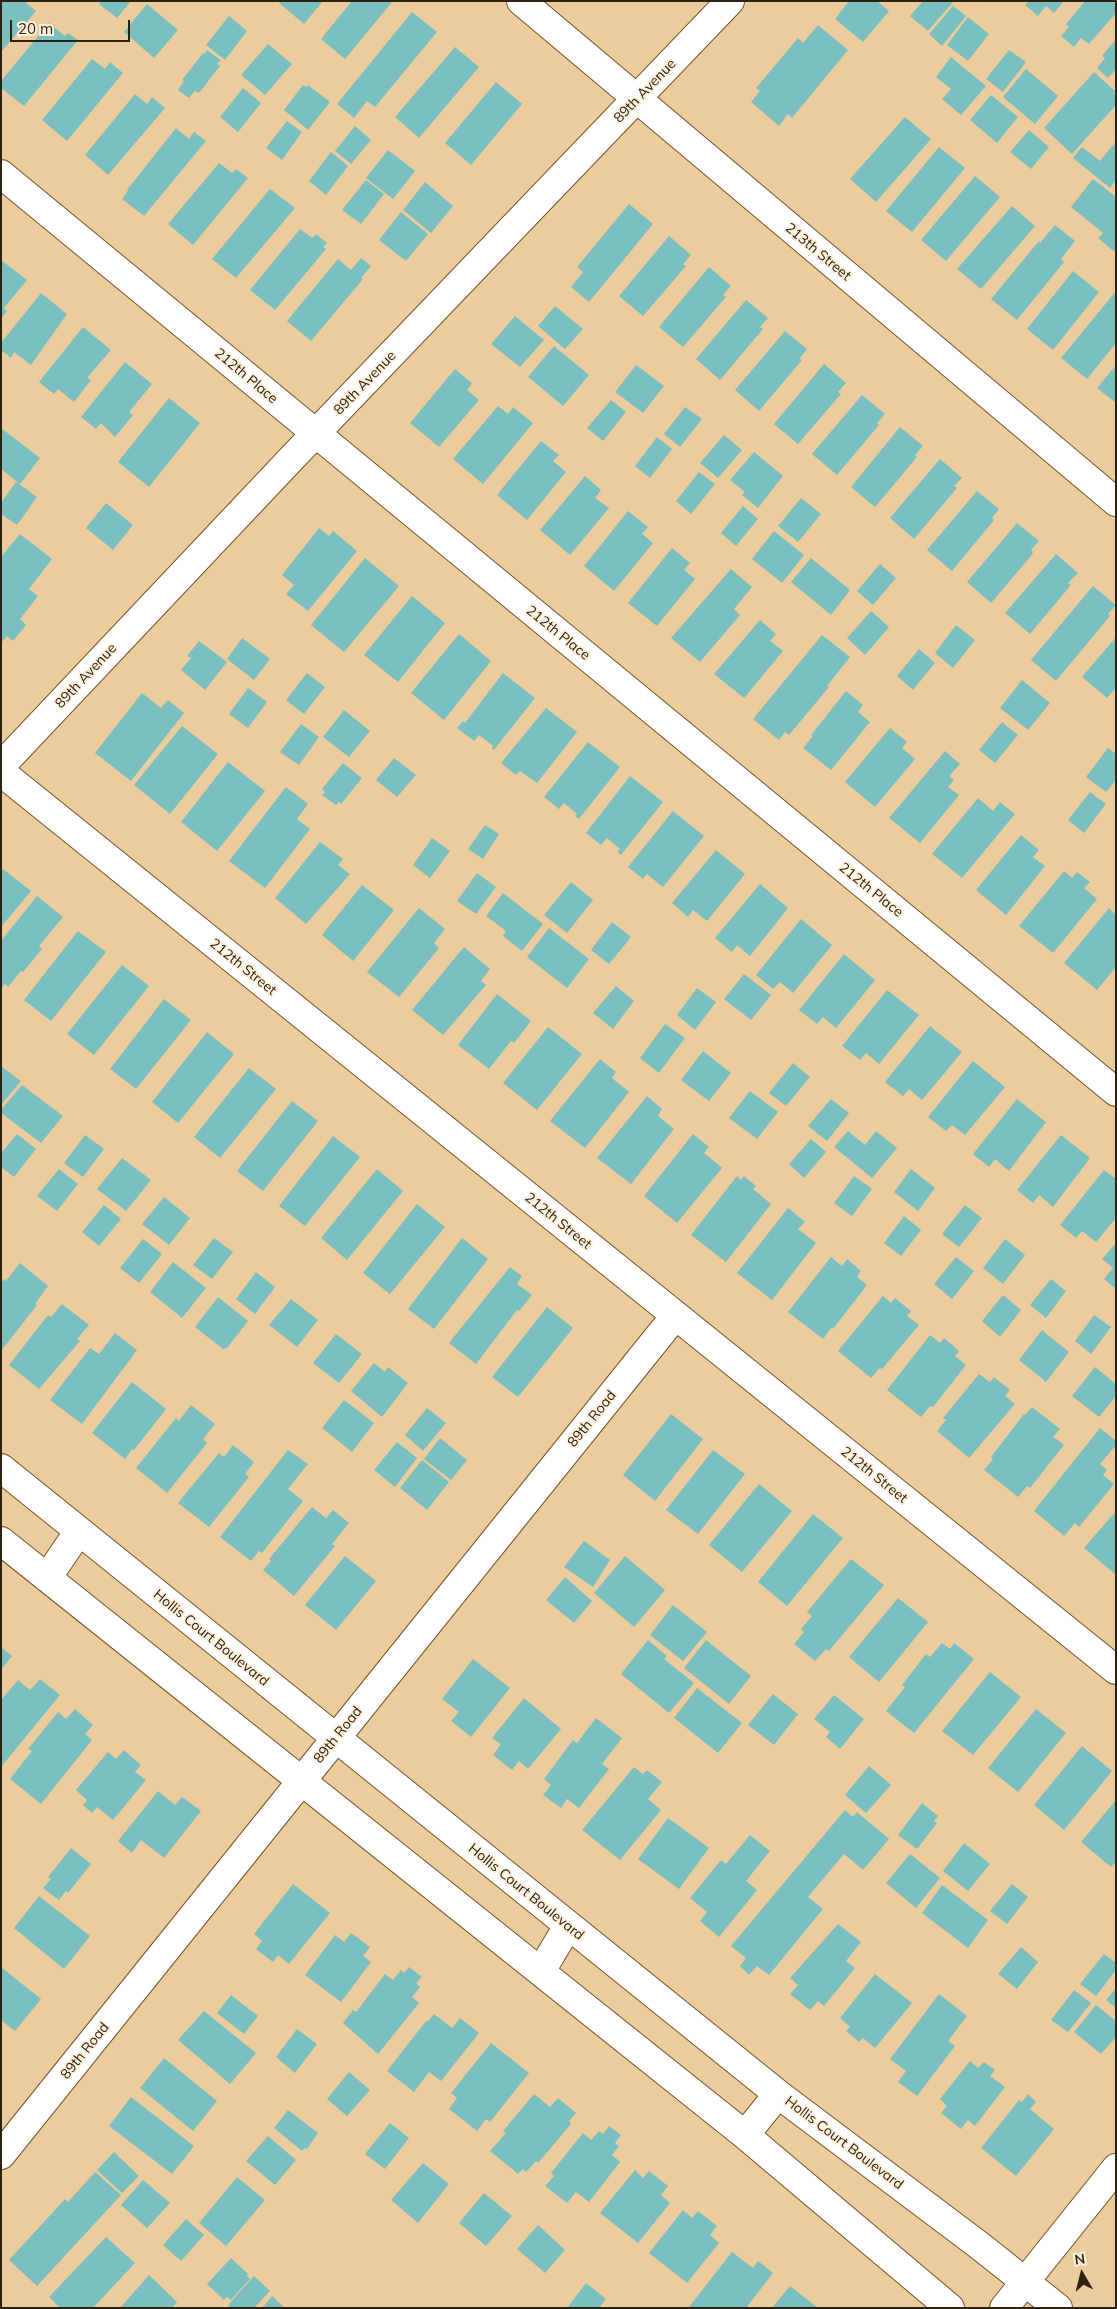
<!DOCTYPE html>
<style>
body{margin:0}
#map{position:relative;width:1117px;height:2309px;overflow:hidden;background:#eccb9d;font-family:Mulish,sans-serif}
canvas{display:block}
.frame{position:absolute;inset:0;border:2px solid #2d210f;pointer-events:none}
.north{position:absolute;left:1057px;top:2249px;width:50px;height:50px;-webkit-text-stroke:4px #fdf0dd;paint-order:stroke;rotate:352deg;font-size:14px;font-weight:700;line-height:20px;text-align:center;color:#2d210f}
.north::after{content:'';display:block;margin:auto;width:18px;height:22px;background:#2d210f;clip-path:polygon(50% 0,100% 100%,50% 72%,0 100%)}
.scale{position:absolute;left:10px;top:20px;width:120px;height:22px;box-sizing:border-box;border:2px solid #2d210f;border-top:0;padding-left:6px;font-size:15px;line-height:18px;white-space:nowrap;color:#2d210f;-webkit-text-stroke:4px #fdf0dd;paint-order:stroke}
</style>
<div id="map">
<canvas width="1117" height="2309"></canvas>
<div class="frame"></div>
<div class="north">N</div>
<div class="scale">20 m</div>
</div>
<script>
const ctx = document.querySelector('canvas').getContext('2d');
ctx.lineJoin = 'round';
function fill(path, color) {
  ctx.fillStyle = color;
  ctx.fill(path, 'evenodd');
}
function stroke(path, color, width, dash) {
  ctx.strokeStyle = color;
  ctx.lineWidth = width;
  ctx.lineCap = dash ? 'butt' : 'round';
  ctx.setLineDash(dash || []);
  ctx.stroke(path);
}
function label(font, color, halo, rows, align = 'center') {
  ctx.font = font + ' Mulish,sans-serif';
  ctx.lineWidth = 4;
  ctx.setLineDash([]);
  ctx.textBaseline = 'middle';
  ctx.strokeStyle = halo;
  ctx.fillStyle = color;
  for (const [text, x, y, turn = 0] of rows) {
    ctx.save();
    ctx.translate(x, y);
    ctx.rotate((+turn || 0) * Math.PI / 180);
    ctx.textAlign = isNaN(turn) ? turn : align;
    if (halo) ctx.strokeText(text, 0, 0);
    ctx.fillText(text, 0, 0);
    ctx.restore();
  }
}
fill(new Path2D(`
 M1 1H24L36 11 1 52Z
 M101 1H131L117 18 99 4Z
 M281 1H323L304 24 279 3Z
 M352 1H393L345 59 321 39Z
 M849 1H877L889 11 863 42 835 19Z
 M923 1H954L928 31 910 16Z
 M1029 1H1064L1054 13 1046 6 1038 16 1025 5Z
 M1085 1H1116V13L1089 44 1081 38 1074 47 1061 36 1069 27 1066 24Z
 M147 4 178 30 154 58 124 32Z
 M953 6 966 16 942 46 929 34Z
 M412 12 437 32 375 107 367 101 354 118 337 104Z
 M229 16 247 31 225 60 206 45Z
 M968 17 989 34 968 61 947 45Z
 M49 23 65 36 68 33 78 40 24 106 1 88V81Z
 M818 25 848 50 792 118 788 114 779 126 751 102 760 91 756 88 798 38 803 43Z
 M1116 39V69L1108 78 1097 68 1105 58 1102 56Z
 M268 44 292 64 265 95 241 75Z
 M455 47 479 67 419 138 395 117Z
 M207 50 221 60 217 64 220 66 199 93 195 91 189 98 178 90 184 81 182 80 203 53 204 54Z
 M1009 50 1026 62 1003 92 986 79Z
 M951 57 986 86 961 115 942 99 951 89 936 77Z
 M92 59 105 69 110 62 123 73 67 141 42 120Z
 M1026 69 1058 96 1035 124 1003 97Z
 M1094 72 1116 92V105L1072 154 1044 128Z
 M496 82 522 104 471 165 445 143Z
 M303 85 306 87 308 85 330 102 308 130 284 110Z
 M243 88 261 103 238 132 220 117Z
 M135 94 147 104 152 97 165 108 108 175 85 155Z
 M991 95 1018 117 997 143 970 120Z
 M905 117 931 139 876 202 850 179Z
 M287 121 302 132 282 160 266 148Z
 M355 126 371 140 351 164 335 151Z
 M176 128 189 139 194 132 206 141 144 216 122 199 128 191 127 190Z
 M1029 130 1049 147 1031 169 1010 152Z
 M1116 141V180L1110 188 1073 158 1082 147 1100 161Z
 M939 147 965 168 912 232 886 211Z
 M388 150 415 171 393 199 366 178Z
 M331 152 348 166 326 195 309 181Z
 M219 163 232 173 236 169 248 178 193 245 168 224Z
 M975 176 1000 197 946 261 921 240Z
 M1093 179 1116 197V253L1098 238 1103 233 1071 207Z
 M366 180 384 194 361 224 342 210Z
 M425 182 453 206 431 233 403 210Z
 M270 189 295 208 236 278 212 259Z
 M629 204 653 224 589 302 571 287 583 272 577 267Z
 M1012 206 1035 226 981 289 957 269Z
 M401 212 428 234 406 261 379 240Z
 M1055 225 1075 241 1061 259 1064 262 1017 320 991 299 1039 241 1040 243Z
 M300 229 312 238 316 234 327 243 323 247 326 249 275 310 250 290Z
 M669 236 691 255 683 264 686 266 643 316 619 296Z
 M361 258 371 266 361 278 363 279 311 341 287 321 338 259 351 270Z
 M1 260 27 280 4 308 7 311 1 319Z
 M709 267 731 286 723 295 726 297 683 347 659 327Z
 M1073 271 1099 292 1053 350 1027 329Z
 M1116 291V343L1087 379 1061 358Z
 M41 293 67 314 31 365 14 352 11 358 1 350V343Z
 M746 300 768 318 760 327 763 329 720 380 696 359Z
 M555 306 583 329 565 349 538 326Z
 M515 316 544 340 520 367 491 344Z
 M83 327 111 350 87 378 91 380 74 402 58 389 54 394 39 382Z
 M785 331 807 349 799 359 802 360 759 411 735 390Z
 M554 346 589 375 563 406 528 377Z
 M125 362 152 384 129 412 133 415 115 437 101 423 96 429 81 417Z
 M824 364 846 383 838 392 841 394 798 444 774 424Z
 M636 365 664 386 643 413 615 392Z
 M1116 365V403L1097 388Z
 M455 369 472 383 467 390 479 400 439 447 410 423Z
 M862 395 885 414 877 423 879 425 837 475 812 454Z
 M169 398 200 423 149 487 118 462Z
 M611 400 626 412 603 441 587 428Z
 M498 406 508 414 513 407 533 423 483 484 453 459Z
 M685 407 702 419 680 447 664 434Z
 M900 427 923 446 915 455 917 457 875 507 851 487Z
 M1 428 40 458 20 484 1 469Z
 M724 435 742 450 718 478 700 463Z
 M657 437 672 449 650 478 635 466Z
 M541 441 559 455 553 461 566 472 527 520 497 495Z
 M754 452 783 476 758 508 742 495 745 492 730 480Z
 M940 459 962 478 954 486 957 488 914 539 890 518Z
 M699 472 715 484 691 514 676 501Z
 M585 476 601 490 595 498 609 508 570 555 540 530Z
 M16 482 37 497 17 525 1 514V503Z
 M977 491 999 509 992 518 994 520 952 571 927 550Z
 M801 498 821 514 798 542 778 526Z
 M106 503 133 525 113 550 86 528Z
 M743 506 758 519 736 546 721 533Z
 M628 511 648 527 642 534 653 543 614 591 584 566Z
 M1017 523 1039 541 1031 550 1033 552 1031 556 991 603 967 582Z
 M319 528 329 536 333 531 357 551 308 611 286 594 294 585 282 575Z
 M774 531 804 555 782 583 752 559Z
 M20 534 52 559 29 589 38 596 20 619 26 625 13 641 7 636 1 643V557Z
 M672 548 690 563 684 570 695 579 657 626 628 603Z
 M1056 554 1078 573 1068 583 1071 585 1030 634 1005 613Z
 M365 558 399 586 344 652 311 625Z
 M811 558 850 590 831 615 791 582Z
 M880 564 896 578 873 605 857 591Z
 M731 569 752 587 734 609 740 615 700 662 671 638Z
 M1093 586 1116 605 1108 614 1110 616 1105 622 1056 681 1031 660Z
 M412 596 445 623 398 682 364 655Z
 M871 611 889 627 865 655 847 638Z
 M760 620 776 634 770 641 783 651 744 698 714 674Z
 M956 625 975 640 953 668 935 653Z
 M459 634 491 661 444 720 411 693Z
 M822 635 850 657 827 686 829 687 789 735 785 732 779 740 753 719Z
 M1116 637V688L1107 698 1082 677Z
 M242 638 270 659 254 680 227 659Z
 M199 641 227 662 205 690 181 670 191 658 187 656Z
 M919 649 935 663 913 690 897 676Z
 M307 673 325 687 304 714 286 700Z
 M503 673 535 698 494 750 492 748 493 746 479 735 474 741 457 728 463 721 465 723Z
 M1022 680 1050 703 1028 730 1000 708Z
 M248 688 267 702 248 728 229 714Z
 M846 691 863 705 858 712 870 722 831 770 803 748 813 736 811 735Z
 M142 693 161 708 168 700 184 713 131 781 95 753Z
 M546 708 577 732 537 783 520 771 516 775 501 763Z
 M344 710 370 731 349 757 323 737Z
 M1002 722 1018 735 995 763 979 750Z
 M301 724 319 737 299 765 280 752Z
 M182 726 218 754 170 814 134 785Z
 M890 728 907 742 902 748 915 759 875 807 845 782Z
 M588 742 620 767 579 819 575 816 577 814 564 803 559 809 544 797Z
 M1108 748 1116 754V780L1106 792 1086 777Z
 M945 751 960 764 949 776 954 780 948 787 959 795 920 843 889 818Z
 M394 758 416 775 397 797 376 780Z
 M228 762 265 791 217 851 181 822Z
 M343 763 362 778 341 804 339 802 336 805 322 795 325 792 322 789Z
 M630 776 663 802 621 855 617 852 620 849 607 838 601 845 586 833Z
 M286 787 308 804 297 819 310 829 265 888 229 861Z
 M1090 792 1106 804 1084 833 1068 820Z
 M978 798 993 811 1000 802 1015 814 962 878 932 854Z
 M673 811 704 836 663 887 647 874 643 879 628 867Z
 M485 825 499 834 483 859 468 849Z
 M1021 835 1039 850 1033 857 1045 866 1006 915 976 890Z
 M432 838 450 851 430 878 413 865Z
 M320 842 343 859 338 865 350 874 306 924 275 898Z
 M716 850 745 874 707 921 693 910 688 917 672 903Z
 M3 869 31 891 1 927V871Z
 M1064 871 1072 878 1077 872 1090 882 1084 888 1097 899 1053 953 1019 926Z
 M477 873 496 887 476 914 457 901Z
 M571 882 593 900 567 933 544 915Z
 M760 884 788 908 750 956 737 945 732 952 715 938Z
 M362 885 394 910 353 961 322 935Z
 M503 893 543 924 522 951 503 936 506 931 486 916Z
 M37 896 63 917 39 946 42 949 23 972 21 971 8 987 5 984 1 989V941Z
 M419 908 445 929 434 943 439 948 399 997 367 972Z
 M1109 908 1116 915V967L1097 990 1064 963Z
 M801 919 832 945 793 993 780 982 773 989 756 975Z
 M612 922 631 937 609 964 591 950Z
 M549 928 589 959 567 988 527 957Z
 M78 931 106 952 51 1021 24 1000Z
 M464 947 490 969 481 981 486 985 443 1035 412 1010Z
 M844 954 875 980 836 1028 823 1017 817 1024 799 1010Z
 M122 965 149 986 94 1055 67 1034Z
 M744 974 771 995 751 1020 724 999Z
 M616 986 634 1001 613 1029 593 1013Z
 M697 988 716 1002 695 1030 677 1015Z
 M887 990 919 1015 879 1064 866 1053 860 1060 842 1046Z
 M497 994 531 1021 514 1043 511 1041 489 1069 458 1045Z
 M164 999 191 1020 136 1089 110 1069Z
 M665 1024 685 1038 659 1073 640 1058Z
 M930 1026 962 1052 922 1100 909 1089 903 1096 885 1082Z
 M548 1027 582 1054 537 1110 503 1083Z
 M207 1032 234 1054 178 1123 152 1102Z
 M703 1051 731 1073 709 1101 681 1080Z
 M600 1059 616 1072 612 1078 629 1092 585 1148 550 1121Z
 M973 1061 1005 1087 965 1135 952 1125 946 1131 928 1117Z
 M793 1063 810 1077 786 1106 769 1093Z
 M1 1066 21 1081 1 1105Z
 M249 1068 276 1089 220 1158 194 1137Z
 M22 1085 63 1116 41 1143 1 1113V1110Z
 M750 1091 778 1112 757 1139 729 1118Z
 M647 1096 662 1109 658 1116 674 1129 631 1184 597 1158Z
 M831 1099 849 1113 827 1141 808 1126Z
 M1017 1099 1046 1122 1009 1171 995 1159 989 1167 973 1154Z
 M292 1101 318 1121 263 1191 237 1171Z
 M848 1131 865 1145 876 1131 897 1148 872 1178 834 1147Z
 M17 1134 36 1149 14 1177 1 1167V1153Z
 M693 1134 709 1147 704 1153 722 1168 677 1223 644 1196Z
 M85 1135 104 1149 83 1177 64 1163Z
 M1061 1135 1090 1158 1053 1207 1039 1195 1033 1203 1017 1190Z
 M333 1136 360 1157 305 1226 279 1206Z
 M811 1139 826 1152 804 1178 789 1164Z
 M122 1158 151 1180 126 1211 97 1189Z
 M59 1169 78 1184 57 1211 37 1196Z
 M377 1169 403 1191 347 1260 321 1238Z
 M911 1169 935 1188 918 1211 894 1192Z
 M1104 1170 1116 1179V1218L1096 1242 1082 1231 1076 1238 1060 1225Z
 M737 1176 741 1180 744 1176 756 1186 753 1189 771 1204 726 1262 691 1235Z
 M854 1176 872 1189 852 1216 834 1203Z
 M164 1197 190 1218 169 1245 142 1224Z
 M417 1204 445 1227 390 1294 363 1273Z
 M104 1205 121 1219 99 1246 82 1232Z
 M965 1205 982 1218 959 1247 942 1234Z
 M788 1208 805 1222 798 1229 816 1243 772 1300 737 1273Z
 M904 1216 921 1230 901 1256 884 1243Z
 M214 1238 233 1252 212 1279 193 1265Z
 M462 1238 488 1259 434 1329 408 1309Z
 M143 1239 162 1254 139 1283 120 1268Z
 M1005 1239 1025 1255 1003 1284 983 1268Z
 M1116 1243V1289L1104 1279 1113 1268 1102 1259Z
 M831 1257 842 1266 847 1259 861 1271 857 1277 867 1285 833 1329 832 1327 823 1339 788 1312Z
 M956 1257 974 1271 952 1299 934 1284Z
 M173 1262 206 1288 182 1318 150 1292Z
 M20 1263 48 1286 35 1304 37 1305 1 1351V1283L4 1279 6 1281Z
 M510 1267 522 1276 517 1284 532 1295 519 1311 517 1310 476 1364 449 1343Z
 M256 1272 275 1287 255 1314 236 1299Z
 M1051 1279 1066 1291 1046 1318 1030 1305Z
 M1003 1295 1021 1310 1000 1337 982 1321Z
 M883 1296 891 1303 895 1298 911 1311 907 1316 919 1325 882 1369 880 1368 871 1378 838 1351Z
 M218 1297 248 1321 227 1348 223 1349 195 1327Z
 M291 1299 318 1320 297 1347 269 1325Z
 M62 1304 89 1325 77 1339 80 1341 39 1389 9 1365 48 1315 51 1317Z
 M547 1307 573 1328 518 1397 492 1377Z
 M1094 1315 1111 1327 1091 1354 1075 1341Z
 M1042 1330 1069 1352 1046 1382 1019 1360Z
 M115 1333 137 1350 82 1424 50 1400 90 1348 99 1354Z
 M336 1334 362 1354 339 1383 313 1363Z
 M930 1335 940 1343 944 1338 959 1351 955 1356 966 1365 933 1407 930 1406 921 1417 887 1390Z
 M374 1363 385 1372 388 1367 408 1383 382 1417 351 1391Z
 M1095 1367 1116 1384V1396L1099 1417 1072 1396Z
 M979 1374 990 1382 994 1377 1010 1390 1005 1396 1015 1404 969 1458 937 1431 946 1420 943 1418Z
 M132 1382 166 1409 134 1450 132 1449 125 1459 92 1433Z
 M344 1400 374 1423 352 1452 322 1428Z
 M191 1405 215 1424 203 1439 207 1443 167 1493 136 1468 176 1418 179 1421Z
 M1032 1407 1060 1429 1053 1437 1064 1445 1030 1488 1027 1486 1018 1497 984 1470 993 1459 991 1457 1024 1414 1025 1415Z
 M427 1408 446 1423 423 1451 405 1435Z
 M671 1414 703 1439 655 1501 623 1475Z
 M1100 1428 1116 1441V1445L1100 1464 1107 1470 1103 1475 1114 1484 1079 1527 1075 1523 1064 1536 1034 1511Z
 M440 1438 467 1460 451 1480 424 1459Z
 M397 1442 417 1458 395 1487 374 1470Z
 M233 1445 254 1462 245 1474 249 1477 209 1527 178 1503 219 1453 224 1457Z
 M288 1450 308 1464 288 1489 303 1501 262 1553 259 1551 251 1561 220 1537Z
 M713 1450 745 1474 698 1534 666 1510Z
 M422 1460 449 1482 427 1510 400 1488Z
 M759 1484 792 1511 742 1572 709 1545Z
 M312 1507 326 1518 333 1510 349 1523 332 1544 335 1546 294 1596 263 1570 271 1561 269 1559Z
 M1116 1511V1575L1084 1548Z
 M813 1514 843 1538 787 1606 758 1582Z
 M584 1541 610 1560 593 1587 564 1567Z
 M345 1556 376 1581 336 1630 305 1605Z
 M625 1556 665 1590 634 1627 594 1593Z
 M851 1559 884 1585 829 1651 826 1649 815 1661 794 1644 804 1632 801 1629 812 1616 807 1612Z
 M565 1577 592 1601 574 1623 546 1600Z
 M898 1598 928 1622 879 1682 849 1657Z
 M673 1605 707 1632 683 1661 650 1635Z
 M648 1640 667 1656 664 1659 694 1683 669 1713 621 1674Z
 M706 1640 751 1676 729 1704 684 1668Z
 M942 1643 950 1649 954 1643 974 1659 914 1733 886 1711 905 1687 902 1685 926 1654 930 1657Z
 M1 1647 12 1656 1 1670Z
 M473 1659 510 1688 471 1737 451 1721 459 1712 442 1699Z
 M990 1672 1021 1697 973 1755 942 1731Z
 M40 1679 60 1695 1 1767V1700L18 1680 30 1690Z
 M697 1688 742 1723 718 1753 674 1718Z
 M773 1694 798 1714 774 1745 748 1725Z
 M834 1695 864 1719 840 1749 826 1737 830 1732 814 1719Z
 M524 1698 561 1729 528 1769 519 1761 512 1770 493 1755 501 1744 492 1738Z
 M75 1709 93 1725 85 1734 92 1740 41 1804 10 1779 32 1751 28 1749 58 1712 66 1719Z
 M1036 1709 1066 1733 1018 1792 988 1768Z
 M596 1718 622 1738 602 1764 609 1769 579 1808 567 1799 561 1808 543 1795 551 1785 544 1779 573 1740 577 1743Z
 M1082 1746 1112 1771 1064 1830 1034 1805Z
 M124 1750 141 1765 135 1772 146 1780 113 1820 97 1807 92 1813 83 1805 87 1800 76 1790 108 1752 116 1759Z
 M869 1766 891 1785 866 1813 845 1795Z
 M634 1767 643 1774 647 1770 662 1782 648 1799 661 1810 620 1860 582 1830Z
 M158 1791 175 1805 182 1797 201 1811 164 1858 141 1840 132 1853 118 1841Z
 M1116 1800V1861L1111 1867 1081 1842Z
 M922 1803 938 1816 934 1821 937 1823 917 1849 898 1835Z
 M845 1810 853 1817 857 1812 889 1839 863 1870 844 1854 808 1897 823 1909 769 1975 757 1966 749 1975 740 1966 746 1958 731 1946Z
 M668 1818 709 1848 679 1889 638 1859Z
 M750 1835 770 1851 746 1881 757 1890 719 1937 700 1921 707 1912 690 1898 721 1860 726 1864Z
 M964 1843 990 1864 968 1891 943 1871Z
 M71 1848 91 1864 68 1893 66 1891 59 1900 43 1888 51 1879 48 1877Z
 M910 1854 940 1878 916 1908 886 1883Z
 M293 1884 330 1913 289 1964 278 1955 273 1962 256 1949 262 1941 254 1934Z
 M1012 1884 1028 1897 1007 1924 990 1911Z
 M942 1885 988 1920 968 1948 922 1913Z
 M39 1896 90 1936 64 1969 14 1928Z
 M838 1924 861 1942 846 1961 855 1968 824 2006 818 2001 810 2010 790 1994 798 1985 790 1978Z
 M351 1933 370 1947 363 1956 371 1962 341 2002 305 1975 335 1935 344 1942Z
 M1021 1947 1038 1962 1017 1989 998 1974Z
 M1104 1954 1116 1963V1970L1096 1996 1080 1984Z
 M1 1967 41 1999 15 2031 1 2020Z
 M409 1967 422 1977 416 1983 420 1987 412 1997 419 2003 378 2054 343 2023 353 2010 356 2012 385 1974 393 1980 401 1970 404 1973Z
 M875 1974 912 2003 875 2048 863 2038 859 2042 846 2031 850 2027 840 2018Z
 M1116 1988V2008L1106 2000Z
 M1074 1990 1091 2003 1068 2032 1051 2020Z
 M939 1994 967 2016 948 2041 955 2046 917 2096 898 2082 906 2071 890 2059Z
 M231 1995 258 2016 244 2034 217 2013Z
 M1096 2005 1116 2021V2037L1101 2054 1074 2032Z
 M204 2011 256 2053 230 2084 178 2040Z
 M434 2014 452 2028 460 2018 479 2033 441 2081 429 2072 414 2092 387 2071 426 2021 427 2022Z
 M297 2029 317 2044 295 2073 276 2057Z
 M491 2043 529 2073 490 2122 486 2119 477 2131 449 2109 457 2098 451 2093Z
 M164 2058 217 2101 193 2131 140 2088Z
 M970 2061 978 2068 984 2062 995 2070 990 2076 1005 2087 975 2126 968 2120 961 2129 941 2113 947 2106 940 2099Z
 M349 2072 370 2090 347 2116 327 2099Z
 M534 2094 550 2107 558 2098 576 2113 569 2121 571 2124 538 2163 536 2161 526 2172 523 2169 518 2174 490 2151 506 2133 503 2131Z
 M1028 2094 1036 2102 1030 2109 1054 2129 1016 2176 981 2148 1019 2100 1022 2102Z
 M131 2097 194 2146 172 2174 109 2126Z
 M288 2110 318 2133 307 2149 305 2148 302 2151 274 2128Z
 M390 2123 409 2138 385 2169 365 2154Z
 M609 2126 621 2135 615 2143 619 2146 612 2155 620 2162 589 2202 576 2192 567 2203 545 2186 554 2176 551 2173 583 2133 591 2140 599 2131 603 2134Z
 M268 2136 296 2160 275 2185 246 2161Z
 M114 2152 139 2176 122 2193 97 2170Z
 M423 2163 449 2184 418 2223 391 2200Z
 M635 2170 643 2178 649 2171 668 2186 661 2195 670 2203 638 2243 600 2213Z
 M95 2172 121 2195 37 2286 9 2260 65 2199 68 2202Z
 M237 2177 265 2200 226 2246 199 2223Z
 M143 2180 170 2203 147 2228 121 2205Z
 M484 2193 512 2216 486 2246 459 2223Z
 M683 2210 692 2218 698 2211 717 2226 710 2235 719 2243 687 2283 649 2253Z
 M186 2219 204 2235 181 2261 163 2245Z
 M538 2225 565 2250 545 2273 517 2249Z
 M106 2237 135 2263 93 2308H60L49 2297Z
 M732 2252 753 2268 758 2261 773 2273 746 2308H690L689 2307Z
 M231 2258 248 2274 247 2276 250 2279 231 2300 227 2297 224 2300 207 2284Z
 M149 2275 177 2302 172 2308H120Z
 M254 2276 270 2291 254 2308H231L228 2305Z
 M586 2283 606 2299 599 2308H567Z
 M790 2286 818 2308H772Z
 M272 2296 285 2308H262Z`), '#7bc0c0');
const minor = new Path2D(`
 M521 1 1116 502
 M1 174 1116 1092
 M1 766 292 458 730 1
 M1 2155 675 1316
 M1004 2308 1116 2168`);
const major = new Path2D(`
 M1 772 1116 1670
 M1 1468 778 2094 980 2246 1058 2308
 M1 1541 745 2135 950 2308
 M47 1578 79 1531
 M541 1971 568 1926
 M745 2135 778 2094`);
stroke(minor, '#72552a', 30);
stroke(major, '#72552a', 30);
stroke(minor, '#fff', 28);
stroke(major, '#fff', 28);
label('14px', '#2d210f', '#fdf0dd', [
 ["89th Avenue",645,91,-46],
 ["213th Street",818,252,40],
 ["212th Place",246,376,40],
 ["89th Avenue",365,383,-46],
 ["212th Place",558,633,39],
 ["89th Avenue",86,676,-47],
 ["212th Place",871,890,39],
 ["212th Street",243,967,39],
 ["212th Street",558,1221,39],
 ["89th Road",592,1419,-51],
 ["212th Street",874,1475,39],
 ["Hollis Court Boulevard",211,1638,39],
 ["89th Road",338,1735,-51],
 ["Hollis Court Boulevard",526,1892,39],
 ["89th Road",85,2051,-51],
 ["Hollis Court Boulevard",844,2143,37]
]);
</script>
